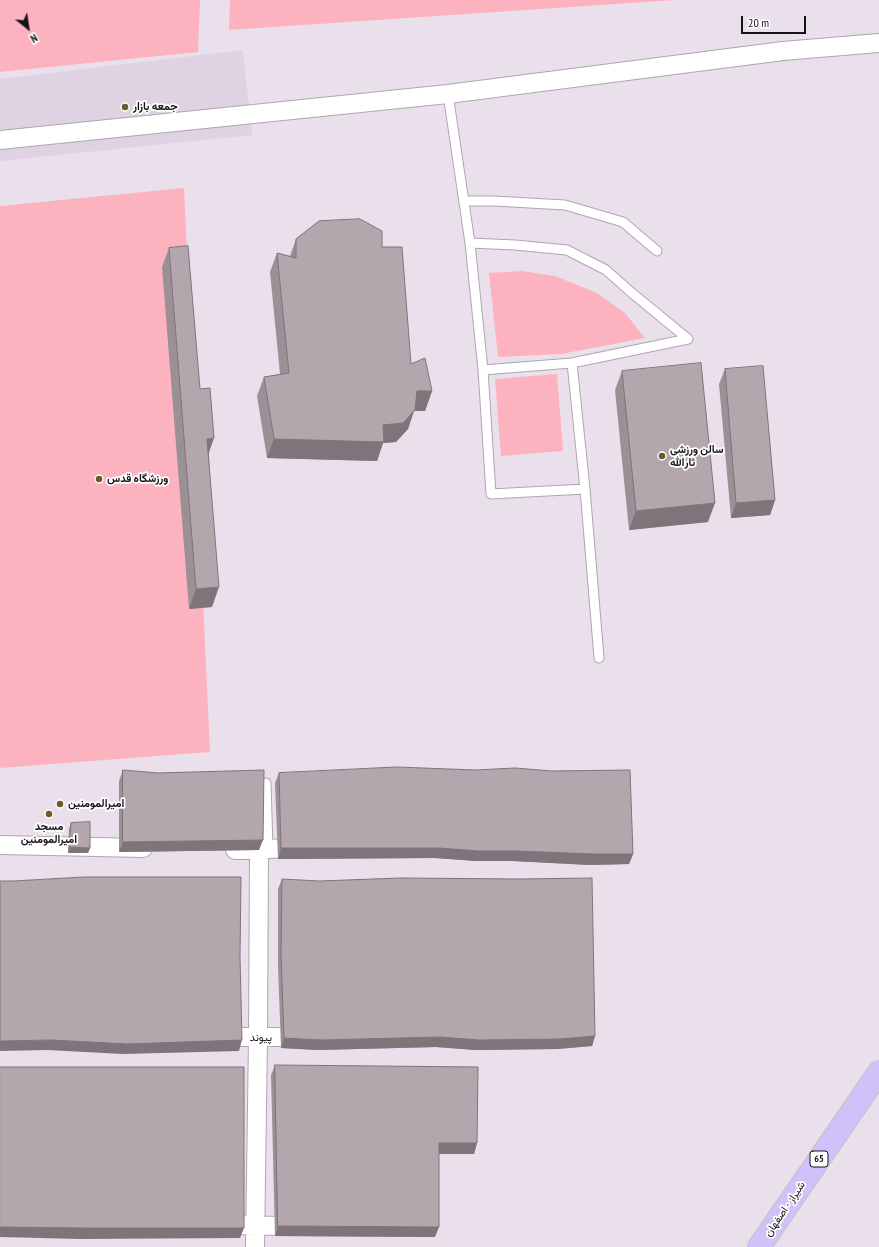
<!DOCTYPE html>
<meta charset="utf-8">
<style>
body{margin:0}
#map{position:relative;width:879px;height:1247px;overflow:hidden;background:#e9e0eb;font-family:"PT Sans Narrow",sans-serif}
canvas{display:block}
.north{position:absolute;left:8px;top:8px;width:40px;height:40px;-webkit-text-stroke:3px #fff;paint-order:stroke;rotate:150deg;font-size:11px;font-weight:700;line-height:16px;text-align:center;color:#171418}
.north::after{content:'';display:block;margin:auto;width:14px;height:18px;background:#171418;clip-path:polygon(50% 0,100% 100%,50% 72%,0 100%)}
.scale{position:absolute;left:741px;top:16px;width:65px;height:18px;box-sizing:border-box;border:2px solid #171418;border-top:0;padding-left:5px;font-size:12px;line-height:14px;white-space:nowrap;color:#171418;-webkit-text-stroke:3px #fff;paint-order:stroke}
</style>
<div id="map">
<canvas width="879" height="1247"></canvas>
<div class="north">N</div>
<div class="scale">20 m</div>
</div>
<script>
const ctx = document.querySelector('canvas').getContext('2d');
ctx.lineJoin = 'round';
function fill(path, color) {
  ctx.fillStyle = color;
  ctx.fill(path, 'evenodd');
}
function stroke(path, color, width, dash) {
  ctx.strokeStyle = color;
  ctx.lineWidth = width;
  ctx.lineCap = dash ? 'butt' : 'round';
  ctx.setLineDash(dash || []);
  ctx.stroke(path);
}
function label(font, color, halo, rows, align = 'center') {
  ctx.font = font + ' "PT Sans Narrow",Vazirmatn,sans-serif';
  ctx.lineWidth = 3.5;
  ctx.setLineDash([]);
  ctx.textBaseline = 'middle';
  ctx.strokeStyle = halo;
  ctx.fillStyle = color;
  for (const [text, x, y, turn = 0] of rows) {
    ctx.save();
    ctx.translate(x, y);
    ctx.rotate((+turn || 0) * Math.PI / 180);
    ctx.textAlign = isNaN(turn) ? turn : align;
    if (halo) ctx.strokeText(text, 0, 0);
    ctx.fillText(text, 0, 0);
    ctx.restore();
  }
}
fill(new Path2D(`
 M243 50 252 135 0 161V79Z`), '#dfd2e2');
fill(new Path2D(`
 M0 0H200L198 52 0 72Z
 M230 0H675L229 30Z
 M184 188 210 752 0 768V206Z
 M522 271 555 276 597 293 625 313 645 338 561 354 498 357 489 273Z
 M557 374 563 451 501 456 495 379Z`), '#fdb3bf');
const service = new Path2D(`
 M448 94 470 243 483 370 491 494 585 489 572 363 483 370
 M464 201H494L565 205 623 222 657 251
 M470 243 515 245 567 250 606 270 632 293 688 339
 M572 363 688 339
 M585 489 599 658
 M266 783 268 848`);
const minor = new Path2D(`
 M0 140 448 94 783 51 879 43
 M0 845 143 848
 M235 850C257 850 279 848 301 848
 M217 1037H306
 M220 1225 298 1226
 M255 1247 258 1038 259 850`);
const trunk = new Path2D(`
 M759 1247 879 1072`);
stroke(service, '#aea6af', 11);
stroke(minor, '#aea6af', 20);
stroke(trunk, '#c3c2c3', 24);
stroke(service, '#fff', 9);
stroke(minor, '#fff', 18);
stroke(trunk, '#cfc2f8', 22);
fill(new Path2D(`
 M296 239 382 247 411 364 432 391 425 411H414L408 429 396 442 383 443 377 461 267 458 257 396 264 377 280 374 270 272 277 253 290 256Z
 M169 248 200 389 209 454 212 607 189 609 162 267Z
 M725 369 775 500 770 515 731 518 719 384Z
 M622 371 708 522 629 530 615 390Z
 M123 770 259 850 119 852V781Z
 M279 773 633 854 629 864 590 865 513 861H476L435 858 278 859 275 783Z
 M71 823 90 848 88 853H68L69 829Z
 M282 879 595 1036 592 1046 557 1049 476 1050 436 1047 318 1050 281 1048 278 966V889Z
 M275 1065 477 1143 474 1154H439L435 1237 275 1236 271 1075Z`), '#9a9095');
fill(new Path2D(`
 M417 391H432L425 411H414L408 429 396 442 383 443 377 461 267 458 274 439Z
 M214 438 207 458V439Z
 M775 500 770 515 731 518 736 503Z
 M715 503 708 522 629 530 636 511Z
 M219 587 212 607 189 609 196 589Z
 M263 840 259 850 119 852 123 842Z
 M69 847 90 848 88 853H68Z
 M281 848H439L517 851 633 854 629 864 590 865 513 861H476L435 858 278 859Z
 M595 1036 592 1046 557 1049 476 1050 436 1047 318 1050 281 1048 284 1038Z
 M51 1040H242L239 1051 123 1054 47 1050 0 1051V1041Z
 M439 1143H477L474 1154H436Z
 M278 1226 439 1227 435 1237 275 1236Z
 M0 1227 244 1228 240 1238 80 1239 0 1237Z`), '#7d7579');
const building = new Path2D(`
 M360 219 382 231V247H402L411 364 425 358 432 391H417L415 410 403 423 383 425 384 442 274 439 264 377 289 373 277 253 296 258V239L319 221Z
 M188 246 200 389 210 388 214 438 207 439 219 587 196 589 169 248Z
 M701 363 715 503 636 511 622 371Z
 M763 366 775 500 736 503 725 369Z
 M397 767 475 770 515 768 552 771 630 770 633 854H594L517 851H479L439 848H281L279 773Z
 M123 770 158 773 264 770 263 840 123 842Z
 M90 822V848L69 847 71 823Z
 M84 877H241L240 957 242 1040 127 1044 51 1040 0 1041V881H13Z
 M400 878 519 879 592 878 595 1036 561 1039 479 1040 440 1037 322 1040 284 1038 281 955 282 879 319 881Z
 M275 1065 478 1067 477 1143H439V1227L278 1226Z
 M0 1067H244V1228H84L0 1227Z`);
fill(building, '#b3a7ad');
stroke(building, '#7d7579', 1);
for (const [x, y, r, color] of [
 [125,107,4,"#715a2a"],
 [662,456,4,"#715a2a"],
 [99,479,4,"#715a2a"],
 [60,804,4,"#715a2a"],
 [49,814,4,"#715a2a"]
]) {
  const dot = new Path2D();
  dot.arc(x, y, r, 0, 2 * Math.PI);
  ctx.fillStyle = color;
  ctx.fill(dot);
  stroke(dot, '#fff', 1.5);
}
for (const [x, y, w] of [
 [819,1159,18]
]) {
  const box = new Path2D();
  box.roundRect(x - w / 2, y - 8, w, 16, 3);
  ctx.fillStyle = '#fff';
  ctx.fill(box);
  stroke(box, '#171418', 1);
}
label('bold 10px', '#171418', null, [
 ["65",819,1159]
]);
label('bold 11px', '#171418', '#fff', [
 ["جمعه بازار",133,107],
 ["سالن ورزشی",670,450],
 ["ثارالله",670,463],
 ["ورزشگاه قدس",107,479],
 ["امیرالمومنین",68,804],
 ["مسجد",49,827,"center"],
 ["امیرالمومنین",49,840,"center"]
], 'left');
label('11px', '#171418', '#fff', [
 ["پیوند",261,1038],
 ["شیراز - اصفهان",785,1209,-56]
]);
</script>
